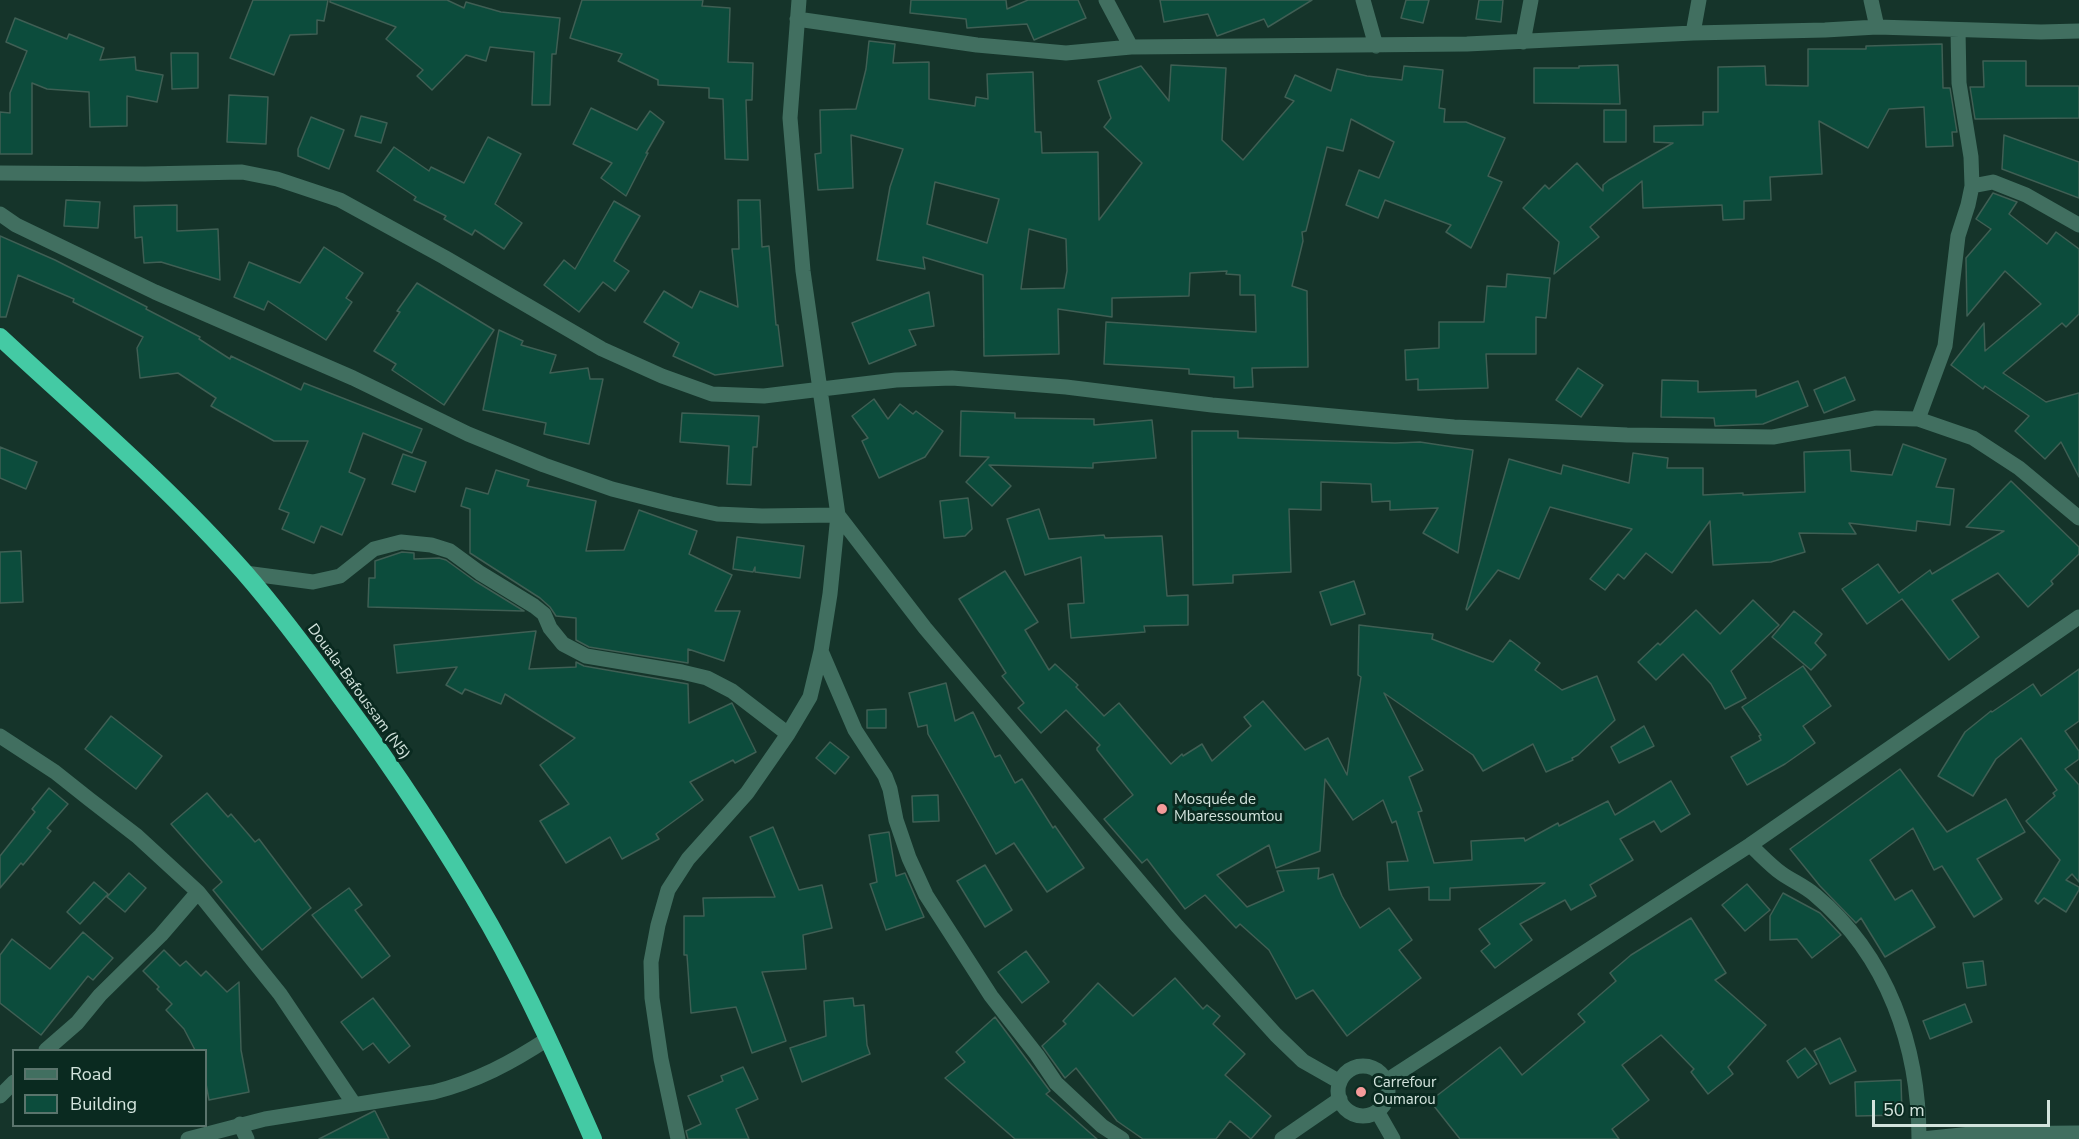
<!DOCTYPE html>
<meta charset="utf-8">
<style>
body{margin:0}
#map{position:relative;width:2079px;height:1139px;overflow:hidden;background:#15342a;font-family:"Nunito Sans",sans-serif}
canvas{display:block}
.legend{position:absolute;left:12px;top:1049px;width:195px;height:78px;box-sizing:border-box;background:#0a2a20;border:2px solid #5a746c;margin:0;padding:8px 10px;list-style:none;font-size:18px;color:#d3e4dd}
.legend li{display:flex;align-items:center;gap:12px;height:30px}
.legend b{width:30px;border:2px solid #5a746c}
.scale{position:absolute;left:1872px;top:1100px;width:178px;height:27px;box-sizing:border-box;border:3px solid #d3e4dd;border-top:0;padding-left:8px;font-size:18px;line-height:21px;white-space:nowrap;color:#d3e4dd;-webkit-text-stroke:4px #0a2a20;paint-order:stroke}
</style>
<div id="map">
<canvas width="2079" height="1139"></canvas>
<ul class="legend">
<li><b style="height:8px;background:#416f60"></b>Road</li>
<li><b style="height:16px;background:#0c4c3c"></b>Building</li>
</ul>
<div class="scale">50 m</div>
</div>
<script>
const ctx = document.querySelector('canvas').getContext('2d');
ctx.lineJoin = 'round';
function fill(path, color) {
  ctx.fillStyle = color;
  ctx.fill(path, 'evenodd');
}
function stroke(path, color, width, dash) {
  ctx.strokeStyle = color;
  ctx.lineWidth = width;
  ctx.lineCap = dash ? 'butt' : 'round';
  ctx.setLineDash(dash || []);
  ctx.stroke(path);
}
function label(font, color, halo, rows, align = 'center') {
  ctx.font = font + ' "Nunito Sans",sans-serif';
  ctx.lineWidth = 6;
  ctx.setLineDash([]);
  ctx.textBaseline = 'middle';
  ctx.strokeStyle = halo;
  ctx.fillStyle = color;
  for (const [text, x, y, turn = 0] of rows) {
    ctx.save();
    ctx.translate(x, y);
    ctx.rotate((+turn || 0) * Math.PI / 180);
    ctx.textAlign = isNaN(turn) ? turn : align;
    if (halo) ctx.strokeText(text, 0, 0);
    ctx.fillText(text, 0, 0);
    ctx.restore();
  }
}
const building = new Path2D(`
 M253 0H328L324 21 317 20V34L290 35 274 75 230 58Z
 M330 0H447L464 8 466 2 501 12 560 18 556 54H552L550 105H532L534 52 490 47 486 61 466 55 432 90 417 76 423 70 386 39 396 27 330 2Z
 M582 0H703L702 6 730 8 728 62 753 63 752 100H746L748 160 725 159 723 99 709 98V88L658 85V80L618 61 622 54 570 38Z
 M911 0H1006L1007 9 1028 0H1078L1086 18 1034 40 1027 24 967 28 966 19 910 13Z
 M1160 0H1312L1268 27 1264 19 1217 36 1208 14 1164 22Z
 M1406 0H1429L1423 23 1401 18Z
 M1479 0H1503L1501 22 1476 19Z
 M15 18 67 39 69 34 104 48 100 60 135 57 136 70 163 75 157 102 127 96V126L90 127 89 92 47 89 32 83V154H0V112L10 113V93L27 51 6 42Z
 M869 41 895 44 893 63 929 62V99L975 106 976 97 988 99 987 74 1033 72 1035 132H1041L1042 153 1098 152 1099 220 1142 163 1104 127 1111 118 1098 81 1141 66 1169 101 1171 65 1226 68 1222 140 1243 160 1294 101 1285 97 1295 75 1331 91 1337 69 1367 76 1402 80 1404 66 1443 70 1439 108 1445 109 1444 122H1466L1505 138 1488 176 1502 182 1471 248 1446 232 1451 225 1385 200 1378 218 1346 205 1359 170 1379 178 1394 142 1351 119 1343 151 1327 147 1306 231 1302 232 1303 241 1292 286 1307 291 1308 367 1252 368 1253 387 1234 388V377L1189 374V369L1104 364 1106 322 1256 332 1255 295H1240V275L1226 274 1227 271 1190 273 1189 296 1112 298V317L1058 309 1059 354 984 356 983 275 923 257 925 269 877 260 890 187 903 149 851 135 853 188 818 190 815 154 821 153 820 110 856 109 866 69ZM935 182 999 199 987 243 927 224ZM1029 229 1066 239 1067 271 1064 288 1021 289Z
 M1942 44 1943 88H1950L1957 132H1952L1953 146 1926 147 1924 107 1889 109 1868 148 1819 121 1822 174 1770 177 1771 200 1744 201V219L1723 220 1722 205 1643 208 1642 181 1590 227 1599 237 1554 274 1559 242 1523 208 1545 185 1549 189 1577 163 1603 191V185L1609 180 1673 143 1654 142V126L1703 125V112H1718V67L1765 66 1766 85 1808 86V49H1866V46Z
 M171 53H198V88L172 89Z
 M1983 61H2026V86H2079V118L1975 119 1970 87H1984Z
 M1618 65 1620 104 1534 103V68H1579V66Z
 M229 95 268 97 266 144 227 142Z
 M591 108 637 130 650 111 664 122 646 153H648L626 196 601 178 612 163 573 144Z
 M1604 110H1626V142H1604Z
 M361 116 387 123 381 143 355 136Z
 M311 117 344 130 329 169 298 156V149Z
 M2004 135 2079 162V198L2002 169Z
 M488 137 521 154 495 204 522 223 504 249 475 230 472 235 444 219 446 216 414 200 416 197 377 171 394 147 429 171 431 167 464 183Z
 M1993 193 2017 202 2009 214 2047 244 2056 232 2079 249V314L2066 327 2062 323 2003 373 2046 402 2079 393V477L2061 442 2045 459 2015 431 2029 416 1985 386 1983 389 1951 365 1984 323 1985 351 2041 304 2005 271 1967 316 1966 258 1991 229 1976 219Z
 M66 200 100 202 98 228 64 226Z
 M738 200H760L762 247 769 246 776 325H778L783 366 715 375 673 356 679 343 644 322 664 291 692 308 700 291 738 307 732 249H739Z
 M614 201 640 216 614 261 629 271 615 291 603 282 579 312 544 285 564 260 575 269Z
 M177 205V231L218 229 220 280 161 262 144 263 142 237 135 238 134 206Z
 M0 236 55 260 147 307 146 309 200 337 199 339 230 359 231 356 301 390 304 383 422 429 412 453 363 433 349 472 365 479 342 535 321 526 314 543 282 529 289 513 279 509 308 441H274L211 406 216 398 178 373 140 378 137 348 143 337 73 302 74 299 18 275 6 317H0Z
 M324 247 363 273 346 298 352 302 326 340 268 301 264 310 234 297 249 262 300 283Z
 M1507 274 1550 278 1546 318 1536 317V354H1486L1488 388 1418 390V379L1406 380 1405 350 1439 348V322H1484L1487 286 1506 287Z
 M417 283 494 330 444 405 392 370 396 364 374 351 400 312 397 311Z
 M929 292 934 326 909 330 916 345 869 364 852 323Z
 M499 330 523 341 521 345 556 355 550 373 588 368 590 379H603L589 444 544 434 546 423 483 410Z
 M1578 368 1603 385 1581 417 1556 400Z
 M1845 377 1855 400 1824 413 1814 390Z
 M1662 380 1698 381V392L1756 390V397L1798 381 1808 406 1763 424 1715 426 1714 418 1661 417Z
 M874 399 888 419 900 404 913 414 916 411 943 431 925 457 879 478 862 441 868 438 852 416Z
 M961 411 1015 413V418L1094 419V425L1152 420 1156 458 1093 463V468L989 465 1011 486 992 506 966 482 989 457 960 456Z
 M682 413 759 416 757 447H753L751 485 727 484 729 446 680 442Z
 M1192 431H1238V438L1395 443 1420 442 1473 450 1458 553 1423 533 1438 508 1390 510V501L1372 502 1371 484 1321 482V510L1289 509 1291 572 1233 575V583L1193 585Z
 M1903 444 1946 459 1936 487 1954 489 1950 525 1917 521 1916 531 1849 523 1856 534 1799 533 1805 552 1771 562 1713 565 1710 521 1672 573 1646 553 1624 579 1618 574 1605 590 1590 579 1632 529 1550 507 1519 579 1498 570 1467 610 1466 609 1509 459 1561 474 1563 465 1629 483 1633 453 1668 458 1667 468H1703V495L1743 493V495L1805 492 1804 452 1850 450 1851 471 1892 475Z
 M0 447 37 462 26 489 0 478Z
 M403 454 426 462 415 492 392 484Z
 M496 470 529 480 527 486 596 501 586 551 624 550 639 510 697 531 689 554 732 575 715 611H740L724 661 688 649V663L589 647 576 640V618L556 616 550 607 540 598 470 553V509L461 506 466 488 488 494Z
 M2011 481 2079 547V554L2051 581 2053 584 2028 607 1998 573 1952 600 1979 637 1949 660 1902 599 1867 624 1842 589 1878 564 1899 593 1930 570 1932 574 2004 531 1966 527Z
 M968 498 972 529 965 536 944 538 940 501Z
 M1039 509 1049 539 1104 535 1105 538 1162 536 1167 596 1188 595V625L1144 626 1145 632 1071 638 1068 604 1084 603 1081 557 1025 575 1007 519Z
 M737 537 804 546 800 578 755 572V567L753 572 733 569Z
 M21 551 23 602 0 603V552Z
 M402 552 414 553V559L439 558 446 560 475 581 524 611 368 607 369 578H375V561Z
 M1005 571 1038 622 1025 630 1049 670 1055 664 1078 685 1076 687 1104 716 1119 703 1171 764 1182 754 1183 756 1202 744 1212 761 1251 726 1244 717 1263 701 1305 750 1328 738 1347 775 1361 677 1358 675 1359 625 1433 634 1432 639 1493 662 1510 640 1540 663 1535 670 1562 690 1597 676 1615 720 1578 755 1572 758 1573 760 1546 772 1533 744 1483 771 1473 755 1384 693 1423 770 1409 777 1422 811 1418 812 1434 863 1472 860 1471 841 1524 838 1525 841 1558 823 1559 826 1608 801 1615 815 1671 781 1690 814 1661 832 1654 821 1620 839 1633 860 1590 885 1596 896 1571 910 1565 900 1520 924 1532 940 1495 968 1481 951 1490 944 1479 929 1545 883 1450 888V900H1429V887L1389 890 1387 862 1408 861 1396 821 1392 823 1383 800 1353 820 1325 779 1320 851 1276 868 1269 845 1217 875 1247 907 1284 891 1277 871 1319 868 1318 879 1333 874 1342 896 1360 928 1389 908 1412 940 1399 950 1421 978 1347 1036 1313 990 1296 999 1269 950 1240 924 1236 928 1205 895 1185 909 1147 859 1142 863 1104 819 1133 795 1097 750V748L1100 745 1066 710 1041 733 1018 708 1024 703 1002 676 1006 673 959 599Z
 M1354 581 1365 614 1331 625 1320 592Z
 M1753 600 1779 625 1731 671 1746 698 1725 709 1711 684 1683 654 1656 680 1638 662 1658 643 1660 645 1696 610 1720 634Z
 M1794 611 1822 634 1815 643 1826 655 1811 670 1772 637Z
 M536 631 529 669 576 667V662L584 666 688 684 689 723 732 703 756 752 735 763 733 760 690 782 703 800 656 834 659 839 622 859 610 837 566 863 540 821 569 804 540 765 575 738 505 694 501 704 465 689 462 694 446 685 457 667 397 673 394 645Z
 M1803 666 1831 706 1803 726 1815 743 1785 764 1747 785 1731 757 1761 740 1759 736 1761 735 1742 707Z
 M2079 669V721L2065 731 2079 751V759L2065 769 2079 785V882L2072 874 2066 880 2079 887V890L2066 912 2044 898 2038 904 2035 901 2060 860 2026 821 2055 796 2053 793 2057 790 2021 738 1996 759 1973 796 1938 776 1965 732 1991 711 1992 712 2033 684 2041 696Z
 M946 683 955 721 973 712 995 757 1000 755 1015 783 1022 779 1053 828 1055 826 1084 868 1047 892 1014 843 996 854 928 734 927 725 918 727 909 693Z
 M886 709V728H867V710Z
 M111 716 162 756 136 789 85 749Z
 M1644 726 1654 746 1619 763 1611 747Z
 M830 742 849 757 835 774 816 758Z
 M1900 769 1947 832 2006 799 2025 832 1977 859 2002 899 1974 917 1942 866 1934 870 1913 828 1870 860 1895 900 1912 890 1935 927 1885 957 1861 918 1856 923 1820 886 1790 849Z
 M49 788 68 804 47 828 51 831 23 865 21 863 0 888V856L35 812 32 809Z
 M207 793 228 817 231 814 255 842 259 839 311 908 262 950 213 890 222 882 171 824Z
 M938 795 939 821 913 822 912 796Z
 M773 827 799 890 822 885 832 928 803 935 806 969 762 972 786 1041 752 1053 736 1007 691 1013 687 955H684V916H704L703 898 775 897 750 837Z
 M889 832 896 876 905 873 924 917 886 930 870 884 877 882 869 835Z
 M985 865 1012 910 985 927 957 881Z
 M129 873 146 888 125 912 107 897Z
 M94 882 108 894 80 924 67 912Z
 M1747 884 1770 910 1745 931 1722 905Z
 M349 888 362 905 355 910 390 956 362 978 312 915Z
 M1783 893 1820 913 1841 935 1812 958 1797 939 1770 940V916Z
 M1691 918 1726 973 1715 980 1766 1025 1728 1067 1733 1074 1708 1094 1691 1072 1694 1069 1661 1035 1622 1065 1649 1100 1612 1129 1619 1139H1460L1430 1101 1500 1047 1522 1075 1585 1022 1578 1014 1616 981 1610 973 1631 955Z
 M83 932 113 958 93 980 88 976 41 1035 0 1003V955L12 939 50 969Z
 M164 950 180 966 186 961 201 976 206 971 227 992 239 982 241 1050 249 1092 209 1100 206 1084V1050H195L184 1029 166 1010 172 1004 157 989 159 987 143 971Z
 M1026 951 1049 982 1022 1003 998 972Z
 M1983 961 1986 985 1967 988 1963 963Z
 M1175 978 1203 1009 1207 1005 1220 1016 1213 1024 1245 1054 1225 1075 1271 1116 1251 1139 1230 1121 1216 1139H1143L1117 1121 1076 1068 1065 1078 1042 1046 1066 1024 1063 1021 1098 983 1133 1016Z
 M373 998 410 1046 389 1063 373 1043 363 1050 341 1022Z
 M853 998 854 1006 864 1005 867 1045 870 1054 802 1082 790 1048 826 1036 824 1001Z
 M1965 1004 1972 1022 1930 1039 1923 1021Z
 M995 1017 1050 1091 1046 1094 1097 1139H1015L945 1078 965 1062 956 1052Z
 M1840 1038 1856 1071 1830 1084 1814 1051Z
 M1805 1048 1817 1064 1798 1078 1787 1061Z
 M743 1067 758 1099 736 1109 749 1139H688L686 1131 701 1124 688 1096 723 1081 721 1076Z
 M1901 1080 1902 1115 1856 1116 1855 1082Z
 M375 1111 389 1139H319L374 1111Z`);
fill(building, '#0c4c3c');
stroke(building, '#3f5f54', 1.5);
stroke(new Path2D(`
 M1106 0 1131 47
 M1363 0 1376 46
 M1871 0 1877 27
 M797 19 977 45 1066 53 1131 47 1467 44 1693 33 1825 30 1877 27 2041 32 2079 31
 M1693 33 1699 0
 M1523 42 1531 0
 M0 173 145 174 242 172 277 179 340 200 444 257 602 349 662 376 712 394 764 396 896 380 952 378 1066 387 1212 405 1454 427 1627 435 1773 437 1876 418 1918 419 1973 438 2019 468 2079 518
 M1972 186 1993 182 2026 195 2079 225
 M0 214 16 225 155 292 353 378 468 434 544 465 612 489 671 504 717 514 762 516 838 515 925 628 1177 926 1276 1035 1303 1061 1340 1082
 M1918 419 1945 346 1958 236 1968 205 1972 186 1971 157 1959 83 1958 30
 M245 573 313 582 340 576 374 549 401 542 431 545 450 551 480 573 534 606 544 614 550 628 563 644 586 656 682 672 707 678 732 691 788 734
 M821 651 855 730 885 776 890 789 896 820 909 858 926 895 991 996 1037 1055 1056 1083 1102 1126 1122 1139
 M0 736 55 772 89 799 137 836 198 892 280 994 354 1104
 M1750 845C1760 854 1770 865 1781 873 1792 881 1805 886 1815 895 1888 956 1919 1047 1919 1139
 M46 1050 77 1023 100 995 161 935 198 892
 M1338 1091a25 25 0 1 1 50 0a25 25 0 1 1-50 0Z
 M1386 1081 1750 845 2079 617
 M0 1096 14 1082
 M1377 1111 1393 1139
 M240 1124 247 1139
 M188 1139 265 1119 434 1092C477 1081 511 1063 549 1038
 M678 1139 661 1059 652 998 651 962 658 925 668 890 688 859 747 793 788 734 810 697 821 651 830 594 838 515 803 271 790 118 799 0
 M1282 1139 1340 1099
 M1922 1139 1971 1134 2079 1133`), '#416f60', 15);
stroke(new Path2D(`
 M0 337C83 414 169 487 244 572 278 611 310 654 340 696 394 769 445 846 490 925 529 994 561 1066 593 1139`), '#44caa4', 18);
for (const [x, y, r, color] of [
 [1162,809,6,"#f59b9a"],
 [1361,1092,6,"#f59b9a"]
]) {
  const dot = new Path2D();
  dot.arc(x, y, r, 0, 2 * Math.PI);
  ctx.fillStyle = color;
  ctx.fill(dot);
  stroke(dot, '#0a2a20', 2);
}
label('15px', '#d3e4dd', '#0a2a20', [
 ["Douala-Bafoussam (N5)",358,692,54]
]);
label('15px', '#d3e4dd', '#0a2a20', [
 ["Mosquée de",1174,800],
 ["Mbaressoumtou",1174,817],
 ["Carrefour",1373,1083],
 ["Oumarou",1373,1100]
], 'left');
</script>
